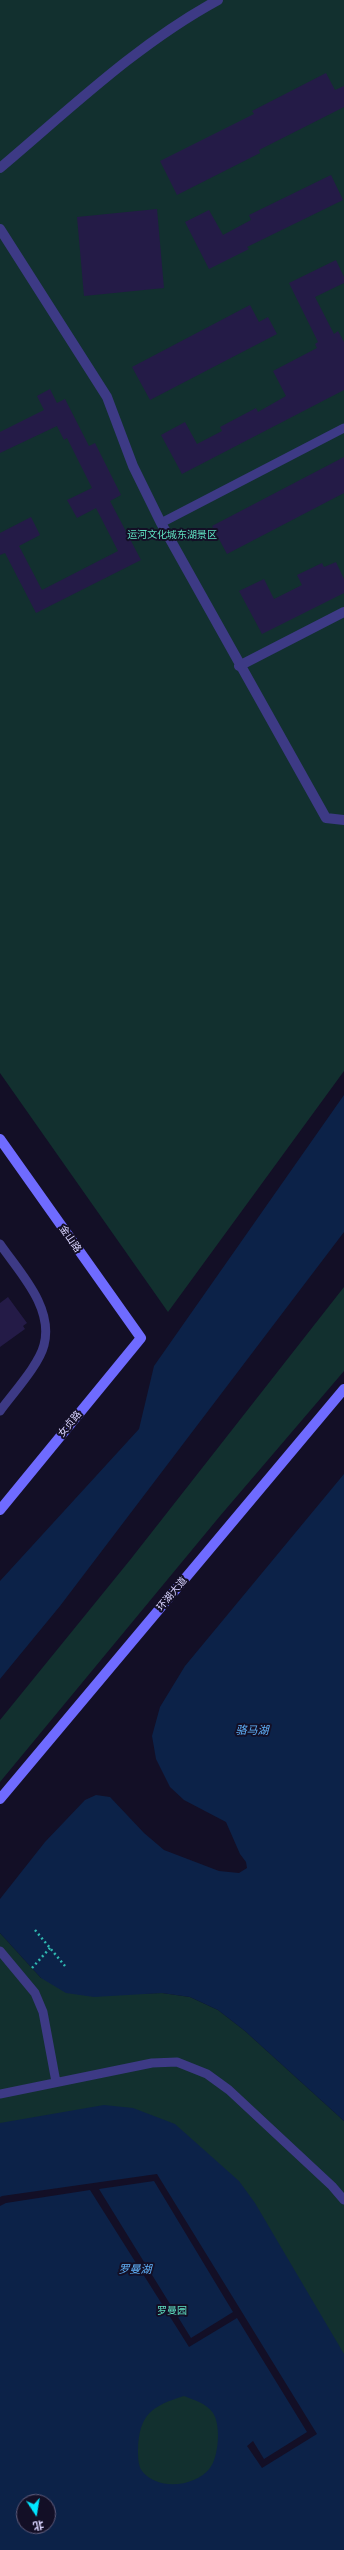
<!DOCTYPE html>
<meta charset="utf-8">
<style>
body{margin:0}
#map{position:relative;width:344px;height:2550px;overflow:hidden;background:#130f26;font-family:Rubik,"Noto Sans SC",sans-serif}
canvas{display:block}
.north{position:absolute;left:16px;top:2494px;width:40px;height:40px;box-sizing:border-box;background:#130f26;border:1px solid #625e7d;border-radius:50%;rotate:168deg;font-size:11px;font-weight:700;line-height:16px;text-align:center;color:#d9d4ff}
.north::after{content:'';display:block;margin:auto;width:14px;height:18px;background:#00e5ff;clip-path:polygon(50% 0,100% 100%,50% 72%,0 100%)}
</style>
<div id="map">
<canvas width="344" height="2550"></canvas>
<div class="north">北</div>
</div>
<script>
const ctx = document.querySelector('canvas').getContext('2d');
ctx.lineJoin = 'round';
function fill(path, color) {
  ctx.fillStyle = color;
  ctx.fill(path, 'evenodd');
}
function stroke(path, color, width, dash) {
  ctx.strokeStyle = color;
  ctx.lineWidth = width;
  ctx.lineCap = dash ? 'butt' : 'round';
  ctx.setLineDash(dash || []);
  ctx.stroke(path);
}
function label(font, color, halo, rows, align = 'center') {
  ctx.font = font + ' Rubik,"Noto Sans SC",sans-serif';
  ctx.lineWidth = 4;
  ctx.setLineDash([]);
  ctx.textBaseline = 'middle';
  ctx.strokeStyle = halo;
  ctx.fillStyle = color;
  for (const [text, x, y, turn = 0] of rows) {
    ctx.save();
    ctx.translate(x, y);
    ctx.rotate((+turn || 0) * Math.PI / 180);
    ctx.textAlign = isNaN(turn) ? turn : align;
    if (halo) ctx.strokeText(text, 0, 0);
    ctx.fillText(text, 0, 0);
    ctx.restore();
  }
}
fill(new Path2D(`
 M0 0H344V1071L168 1312 0 1073Z
 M344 1287V1371L220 1516 0 1782V1720L130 1560Z
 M0 1933 41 1978 130 1994 162 1993 190 1997 218 2010 245 2031 344 2121V2550H0ZM24 2502H48V2526H24Z`), '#12302f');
fill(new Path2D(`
 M344 1095V1232L60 1606 0 1679V1581L139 1429 154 1366Z
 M344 1474V2121L245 2031 218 2010 190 1997 162 1993 94 1997 66 1993 41 1978 0 1933V1899L45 1842 85 1800 96 1795 110 1797 144 1833 164 1850 219 1871 239 1873 247 1868 246 1862 240 1854 226 1822 184 1800 170 1787 156 1759 152 1736 160 1707 185 1666Z
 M104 2105 133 2108 175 2124 239 2181 255 2203 344 2354V2550H0V2123ZM184 2396C194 2400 206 2403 213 2413 221 2425 219 2456 210 2468 195 2487 158 2491 142 2471 138 2466 138 2456 138 2450 139 2414 152 2406 184 2396ZM24 2502H48V2526H24Z`), '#0c2248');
fill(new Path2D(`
 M157 2174 317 2434 262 2468 247 2446 253 2441 264 2459 307 2432 237 2318 189 2347 90 2190 6 2203 0 2206V2197L2 2196ZM154 2181 233 2312 191 2338 99 2189Z`), '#130f26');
fill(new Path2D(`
 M326 73 335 90 344 86V107L259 150 260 153 177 195 160 161 254 114 252 111Z
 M331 175 343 200 247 247 249 249 209 269 185 222 209 210 223 235 251 220 249 215Z
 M157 209 164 288 84 296 77 217Z
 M336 260 344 277V283L315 297 334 334 338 331 344 342V390L182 474 161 435 185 422 197 444 222 431 220 427 256 408 258 412 286 396 273 371 317 348 315 344 318 342 289 283Z
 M250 305 259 322 268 317 277 334 150 400 132 367Z
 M50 389 57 403 65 399 89 446 95 443 121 495 110 501 141 560 36 613 5 553 0 555V533L31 517 40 535 19 546 42 590 118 551 96 508 77 518 67 500 92 488 67 438 64 440 57 426 0 453V432L44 410 37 396Z
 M344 457V493L227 554 212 526Z
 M336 562 344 579V593L262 634 239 591 264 579 274 599 302 585 297 575 322 563 324 567Z
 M8 1297 27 1323 23 1326 25 1329 0 1347V1303Z`), '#241b47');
stroke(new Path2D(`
 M35 1930 65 1966
 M32 1968 50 1948`), '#2fb8b0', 2.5, [2, 3]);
stroke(new Path2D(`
 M161 523 344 428
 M0 1244C19 1272 54 1307 44 1345 39 1365 13 1393 0 1411
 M0 1951 35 1993 43 2012 56 2082
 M0 2094 152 2063 177 2062 207 2074 229 2090 332 2186 344 2200`), '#3d3a85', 9);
stroke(new Path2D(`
 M0 168C70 109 137 44 218 0
 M0 229 107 397 133 466 161 523 326 818 344 820
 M239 666 344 612`), '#3d3a85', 10);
stroke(new Path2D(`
 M0 1139 141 1338 0 1510
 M0 1799 344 1389`), '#6f6bff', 10);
label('10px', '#5fe0c0', '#130f26', [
 ["运河文化城东湖景区",172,535],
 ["罗曼园",172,2311]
]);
label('10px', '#d9d4ff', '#130f26', [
 ["金山路",70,1239,55],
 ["女贞路",70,1424,-51],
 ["环湖大道",172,1594,-50]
]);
label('italic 11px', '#62b6ff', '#130f26', [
 ["骆马湖",252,1731],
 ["罗曼湖",135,2270]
]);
</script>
